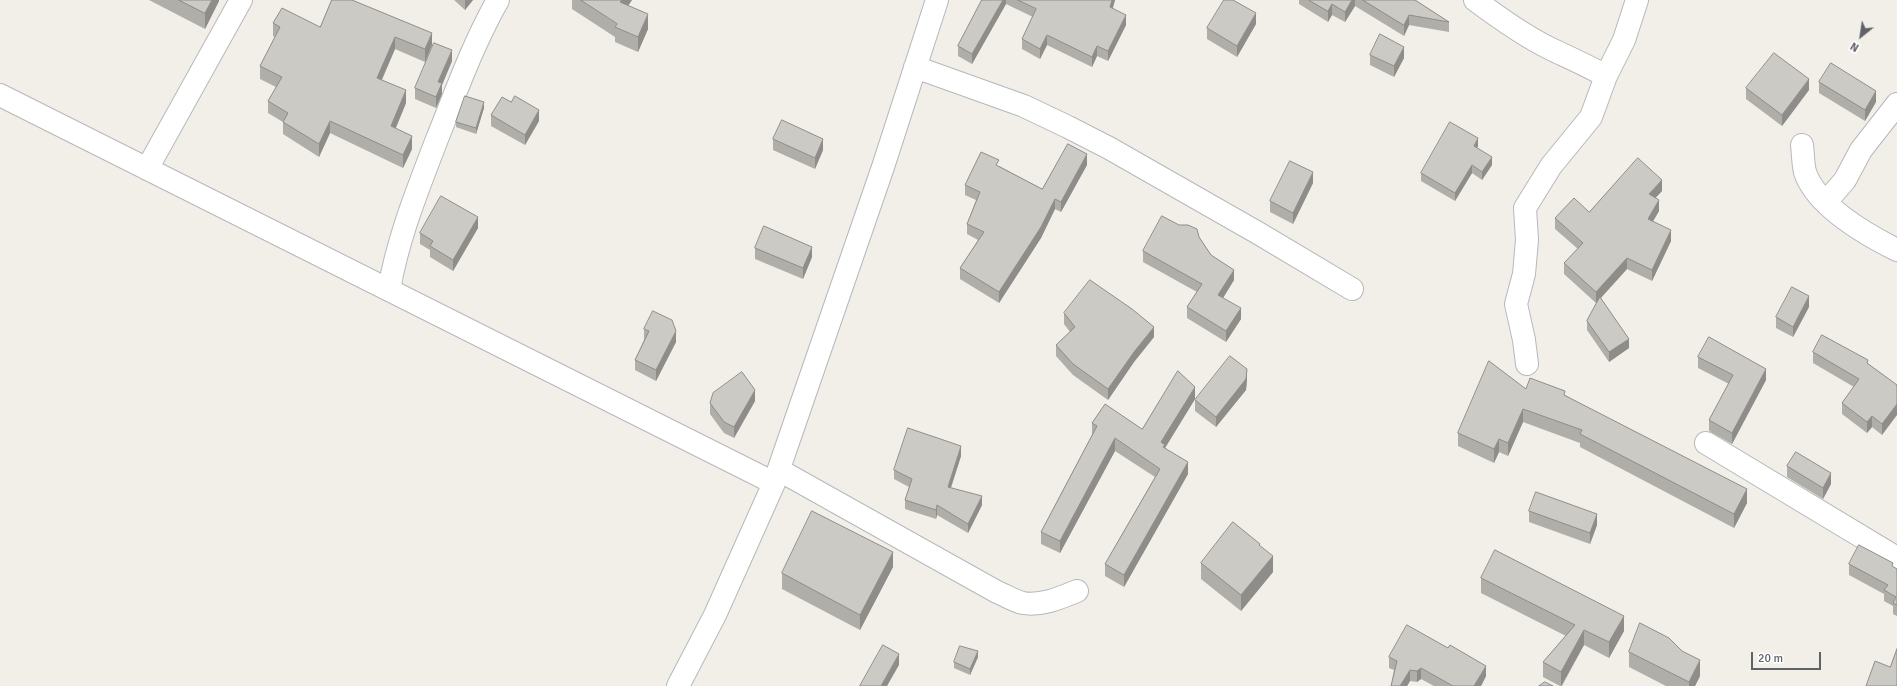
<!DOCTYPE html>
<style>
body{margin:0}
#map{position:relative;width:1897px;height:686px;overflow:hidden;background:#f1efe8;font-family:Signika,sans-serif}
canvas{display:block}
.north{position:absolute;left:1841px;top:16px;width:40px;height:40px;-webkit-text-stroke:3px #fff;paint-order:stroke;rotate:210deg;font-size:11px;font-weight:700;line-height:16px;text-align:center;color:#5f6368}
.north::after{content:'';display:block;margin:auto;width:14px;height:18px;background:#5f6368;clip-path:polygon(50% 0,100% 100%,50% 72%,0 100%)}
.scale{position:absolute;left:1751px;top:652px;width:70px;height:18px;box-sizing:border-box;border:2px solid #5f6368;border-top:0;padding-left:5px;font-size:12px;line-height:14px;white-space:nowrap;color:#5f6368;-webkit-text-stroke:3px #fff;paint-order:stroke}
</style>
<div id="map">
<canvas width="1897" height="686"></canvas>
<div class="north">N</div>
<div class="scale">20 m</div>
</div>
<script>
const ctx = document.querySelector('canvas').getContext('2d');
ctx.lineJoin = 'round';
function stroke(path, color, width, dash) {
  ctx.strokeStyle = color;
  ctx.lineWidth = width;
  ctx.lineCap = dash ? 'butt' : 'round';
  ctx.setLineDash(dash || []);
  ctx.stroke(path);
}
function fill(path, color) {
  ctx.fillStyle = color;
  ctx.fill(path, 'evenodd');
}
const minor = new Path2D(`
 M1475 0C1499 18 1524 36 1551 49 1570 58 1588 66 1606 76L1591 117 1551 166 1525 208 1527 240 1524 274 1516 304 1524 340 1527 364
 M915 67 1024 106 1068 127 1109 148 1258 233 1352 289
 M1606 76 1624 40 1637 0
 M0 95 774 483
 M1802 145C1803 153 1803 164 1805 172 1816 206 1867 235 1897 250
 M147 169 241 0
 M1826 202 1845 180 1861 150 1897 104
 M389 290C398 237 418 189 437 139 456 92 473 44 498 0
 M1706 443 1897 558
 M779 470 997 592C1005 595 1014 601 1023 603 1042 606 1060 598 1077 591
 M678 686 715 615 774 483 883 167 937 0`);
stroke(minor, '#b5b8bc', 24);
stroke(minor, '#fff', 22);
fill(new Path2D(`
 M149 0H219V1L205 29Z
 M332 0 432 45 425 62 395 49 382 80 406 103 396 128 412 149 403 168 330 133 319 157 283 134V122L268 113V101L276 87 260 79V66L275 37 273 36V23L320 27Z
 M454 0H473L465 10Z
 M572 0H632L628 6 648 29 638 52 615 42V37L572 9Z
 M982 0H1115L1113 8 1126 25 1108 61 1097 56 1092 67 1047 45 1040 59 1022 49V39L1033 17 1006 4 972 64 958 56V46Z
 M1299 0H1415L1449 22V32L1409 25 1404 36 1355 6 1345 22 1332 15 1328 22 1299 4Z
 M1256 24 1237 57 1207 39V28Z
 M1370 55 1404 58 1394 77 1370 65Z
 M452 61 442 85V94L436 108 415 99V88Z
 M1819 82 1876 102 1865 121 1819 93Z
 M1746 88 1809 90 1782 126 1746 99Z
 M484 108 476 134 456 127V122Z
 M491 115 539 121 525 145 491 126Z
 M773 139 823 150 815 169 773 150Z
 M1478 146 1477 148 1492 165 1482 180 1472 173 1455 201 1421 181V173Z
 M1087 165 1061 212 1055 209 1041 238 999 303 960 279V268L978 240 967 234V224L976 200 965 195V185L999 166 1042 189Z
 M1313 183 1293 224 1270 212V201Z
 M1662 191 1655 198 1659 211 1653 221 1671 241 1652 281 1627 269 1601 298 1629 348 1609 362 1587 330V321L1598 301 1596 303 1564 274V263L1578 249 1555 229V218L1589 212Z
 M478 228 453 271 430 257V250L420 244V233Z
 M1199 237 1211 255 1234 280 1223 298 1241 319 1226 342 1187 318V307L1197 292 1143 262V251Z
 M755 248 812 257 803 279 755 259Z
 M1809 307 1793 337 1776 328V317Z
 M1064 313 1154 337 1134 362 1108 400 1073 375 1056 356V345L1070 332 1064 324Z
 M644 329 676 342 656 381 635 370V360L644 340Z
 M1813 352 1868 364 1897 385 1882 435 1872 427 1867 433 1842 414V403L1854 387 1813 363Z
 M1698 357 1766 380 1732 444 1709 431V420L1729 384 1698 368Z
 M1247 380 1246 390 1216 427 1195 411V400Z
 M1526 389 1565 395 1747 503 1734 528 1580 447V443L1523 422 1508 456 1499 452 1494 463 1458 446V433Z
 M1195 399 1165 448V449L1188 474 1124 587 1105 576V564L1155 477 1115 451 1060 553 1041 544V532L1092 435V423L1142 429Z
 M755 401 734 438 724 433 710 414V403Z
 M961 456 951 488 982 505 968 533 937 515 936 519 905 509V500L909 487 894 479V470Z
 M1787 466 1831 484 1823 499 1787 477Z
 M1529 511 1597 525 1590 544 1529 522Z
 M1260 546 1273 572 1241 611 1201 579V563Z
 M1849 564 1893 567 1897 569V616L1893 614V606L1884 601V594L1849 575Z
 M893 567 860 630 782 589V573Z
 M1481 578 1624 631 1609 658 1584 645 1562 686H1560L1543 677V662L1566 636 1481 593Z
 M1629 652 1700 676 1695 686H1666L1629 667Z
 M978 657 970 675 954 668V662Z
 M1389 657 1486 676 1481 686H1434L1421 679 1417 682 1410 681 1407 686H1391L1394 670 1389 668Z`), '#afaea9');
fill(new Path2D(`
 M212 0H219V1L205 29V13Z
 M465 0H473L465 10Z
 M622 0H632L620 17V2Z
 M1003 0H1006V4L972 64V54Z
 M1112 0H1115L1110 17V7Z
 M1352 0H1355V6L1345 22V12Z
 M1332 4V15L1328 22V11Z
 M1256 13V24L1237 57V46Z
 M648 14V29L638 52V37Z
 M1126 15V25L1108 61V51Z
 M1409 15V25L1404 36V25Z
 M432 33V45L425 62V49Z
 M1047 35V45L1040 59V49Z
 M395 37V49L377 90V78Z
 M1097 46V56L1092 67V57Z
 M1404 47V58L1394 77V66Z
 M452 50V61L442 85V94L436 108V97L438 82Z
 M1809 79V90L1782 126V115Z
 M406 90V103L391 139V126Z
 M1876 91V102L1865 121V110Z
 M484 102V108L476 134V128Z
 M539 110V121L525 145V135Z
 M330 121V133L319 157V144Z
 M412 136V149L403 168V155Z
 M1478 138V146L1474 154V146Z
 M823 139V150L815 169V158Z
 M1087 154V165L1061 212V202Z
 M1492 157V165L1482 180V172Z
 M1472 165V173L1455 201V193Z
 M1313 172V183L1293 224V213Z
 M1662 180V191L1649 205V194Z
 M1055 199V209L1041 238 999 303V292Z
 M1659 200V211L1648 230V219Z
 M478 217V228L453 271V260Z
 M1671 230V241L1652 281V270Z
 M812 247V257L803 279V268Z
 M1627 258V269L1596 303V292Z
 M1234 270V280L1218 306V295Z
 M1809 296V307L1793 337V327Z
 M1241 308V319L1226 342V331Z
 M1154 327V337L1134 362 1108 400V389L1134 352Z
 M676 331V342L656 381V370Z
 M1629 339V348L1609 362V352Z
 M1247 369V380L1246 390 1216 427V417Z
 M1766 369V380L1732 444V433Z
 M1195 387V399L1165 448V457L1161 442Z
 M755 390V401L734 438V427Z
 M1897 404V415L1882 435V424Z
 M1523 409V422L1508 456V443Z
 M1872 416V427L1867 433V422Z
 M1115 438V451L1060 553V541Z
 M1499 439V452L1494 463V449Z
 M961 446V456L948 496V487Z
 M1188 462V474L1124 587V575Z
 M1831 473V484L1823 499V488Z
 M1747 489V503L1734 528V514Z
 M982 496V505L968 533V524Z
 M937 505V515L936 519V510Z
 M1597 514V525L1590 544V533Z
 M893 552V567L860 630V615Z
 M1273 556V572L1241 611V595Z
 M1624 616V631L1609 658V642Z
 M1584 630V645L1561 686V672Z
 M978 651V657L970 675V669Z
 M899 654V665L887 686H881Z
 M1700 660V676L1695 686H1689V682Z
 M1486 666V676L1481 686H1474Z
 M1421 668V679L1417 682V671Z
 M1410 670V681L1407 686H1400Z`), '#8f8d8a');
const building = new Path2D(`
 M179 0H212L205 13Z
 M332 0H352L432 33 425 49 395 37 377 78 406 90 391 126 412 136 403 155 330 121 319 144 283 122 288 113 268 101 282 77 260 66 280 27 273 23 282 8 320 27Z
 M581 0H622L620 2 648 14 638 37 615 27 617 24Z
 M982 0H1003L972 54 958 46Z
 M1018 0H1112L1110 7 1126 15 1108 51 1097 46 1092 57 1047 35 1040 49 1022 39 1036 9Z
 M1224 0H1233L1256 13 1237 46 1207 28Z
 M1309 0H1352L1345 12 1332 4 1328 11Z
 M1363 0H1415L1449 22 1409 15 1404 25Z
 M1380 34 1404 47 1394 66 1370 55Z
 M434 43 452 50 438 82 442 83 436 97 415 88Z
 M1774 53 1809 79 1782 115 1746 88Z
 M1831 63 1876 91 1865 110 1819 82Z
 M465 96 484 102 476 128 456 122Z
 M515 96 539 110 525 135 491 115 502 97 511 102Z
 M782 120 823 139 815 158 773 139Z
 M1450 122 1478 138 1474 146 1492 157 1482 172 1472 165 1455 193 1421 173Z
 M1068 144 1087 154 1061 202 1055 199 1041 227 999 292 960 268 984 232 967 224 980 192 965 185 981 152 999 160 996 165 1042 189Z
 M1638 158 1662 180 1649 194 1659 200 1648 219 1671 230 1652 270 1627 258 1596 292 1564 263 1583 243 1555 218 1574 198 1589 212Z
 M1290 161 1313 172 1293 213 1270 201Z
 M441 196 478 217 453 260 430 246 433 241 420 233Z
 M1162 216 1179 225H1188L1197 229 1199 237 1211 255 1234 270 1218 295 1241 308 1226 331 1187 307 1202 284 1143 251Z
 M764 226 812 247 803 268 755 248Z
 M1090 280 1132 309 1154 327 1134 352 1108 389 1073 364 1056 345 1075 327 1064 313Z
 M1792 287 1809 296 1793 327 1776 317Z
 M1600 297 1629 339 1609 352 1587 321Z
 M653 311 672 320 676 331 656 370 635 360 649 331 644 329Z
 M1822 335 1868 360 1867 363 1897 385V404L1882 424 1872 416 1867 422 1842 403 1859 379 1813 352Z
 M1709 337 1766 369 1732 433 1709 420 1733 375 1698 357Z
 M1230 356 1247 369 1246 379 1216 417 1195 400Z
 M1489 361 1526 389 1530 378 1565 391 1564 395 1747 489 1734 514 1580 434 1582 430 1523 409 1508 443 1499 439 1494 449 1458 433Z
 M1178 371 1195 387 1161 442 1165 445 1163 447 1188 462 1124 575 1105 564 1160 469 1115 438 1060 541 1041 532 1097 426 1092 423 1105 404 1142 429Z
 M742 372 755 390 734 427 724 422 710 403 713 393Z
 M908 428 961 446 948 487 982 496 968 524 937 505 936 510 905 500 912 479 894 470Z
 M1796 452 1831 473 1823 488 1787 466Z
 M1536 492 1597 514 1590 533 1529 511Z
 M812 511 893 552 860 615 782 573Z
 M1233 522 1260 544 1259 545 1273 556 1241 595 1201 563Z
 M1859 545 1893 563 1892 566 1897 569V605L1893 603 1896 597 1884 590 1888 585 1849 564Z
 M1495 550 1624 616 1609 642 1584 630 1561 672 1543 662 1575 625 1481 578Z
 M1640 623 1669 638 1682 651 1700 660 1689 682 1629 652Z
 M1407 625 1448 648 1450 645 1486 666 1474 686H1453L1421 668 1417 671 1410 670 1400 686H1391L1397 661 1389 657Z
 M883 645 899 654 881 686H860Z
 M960 646 978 651 970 669 954 662Z
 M1897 649V686H1866L1875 661 1890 667Z
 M1545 682 1553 686H1539Z`);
fill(building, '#cccac5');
stroke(building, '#8f8d8a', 1);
</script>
